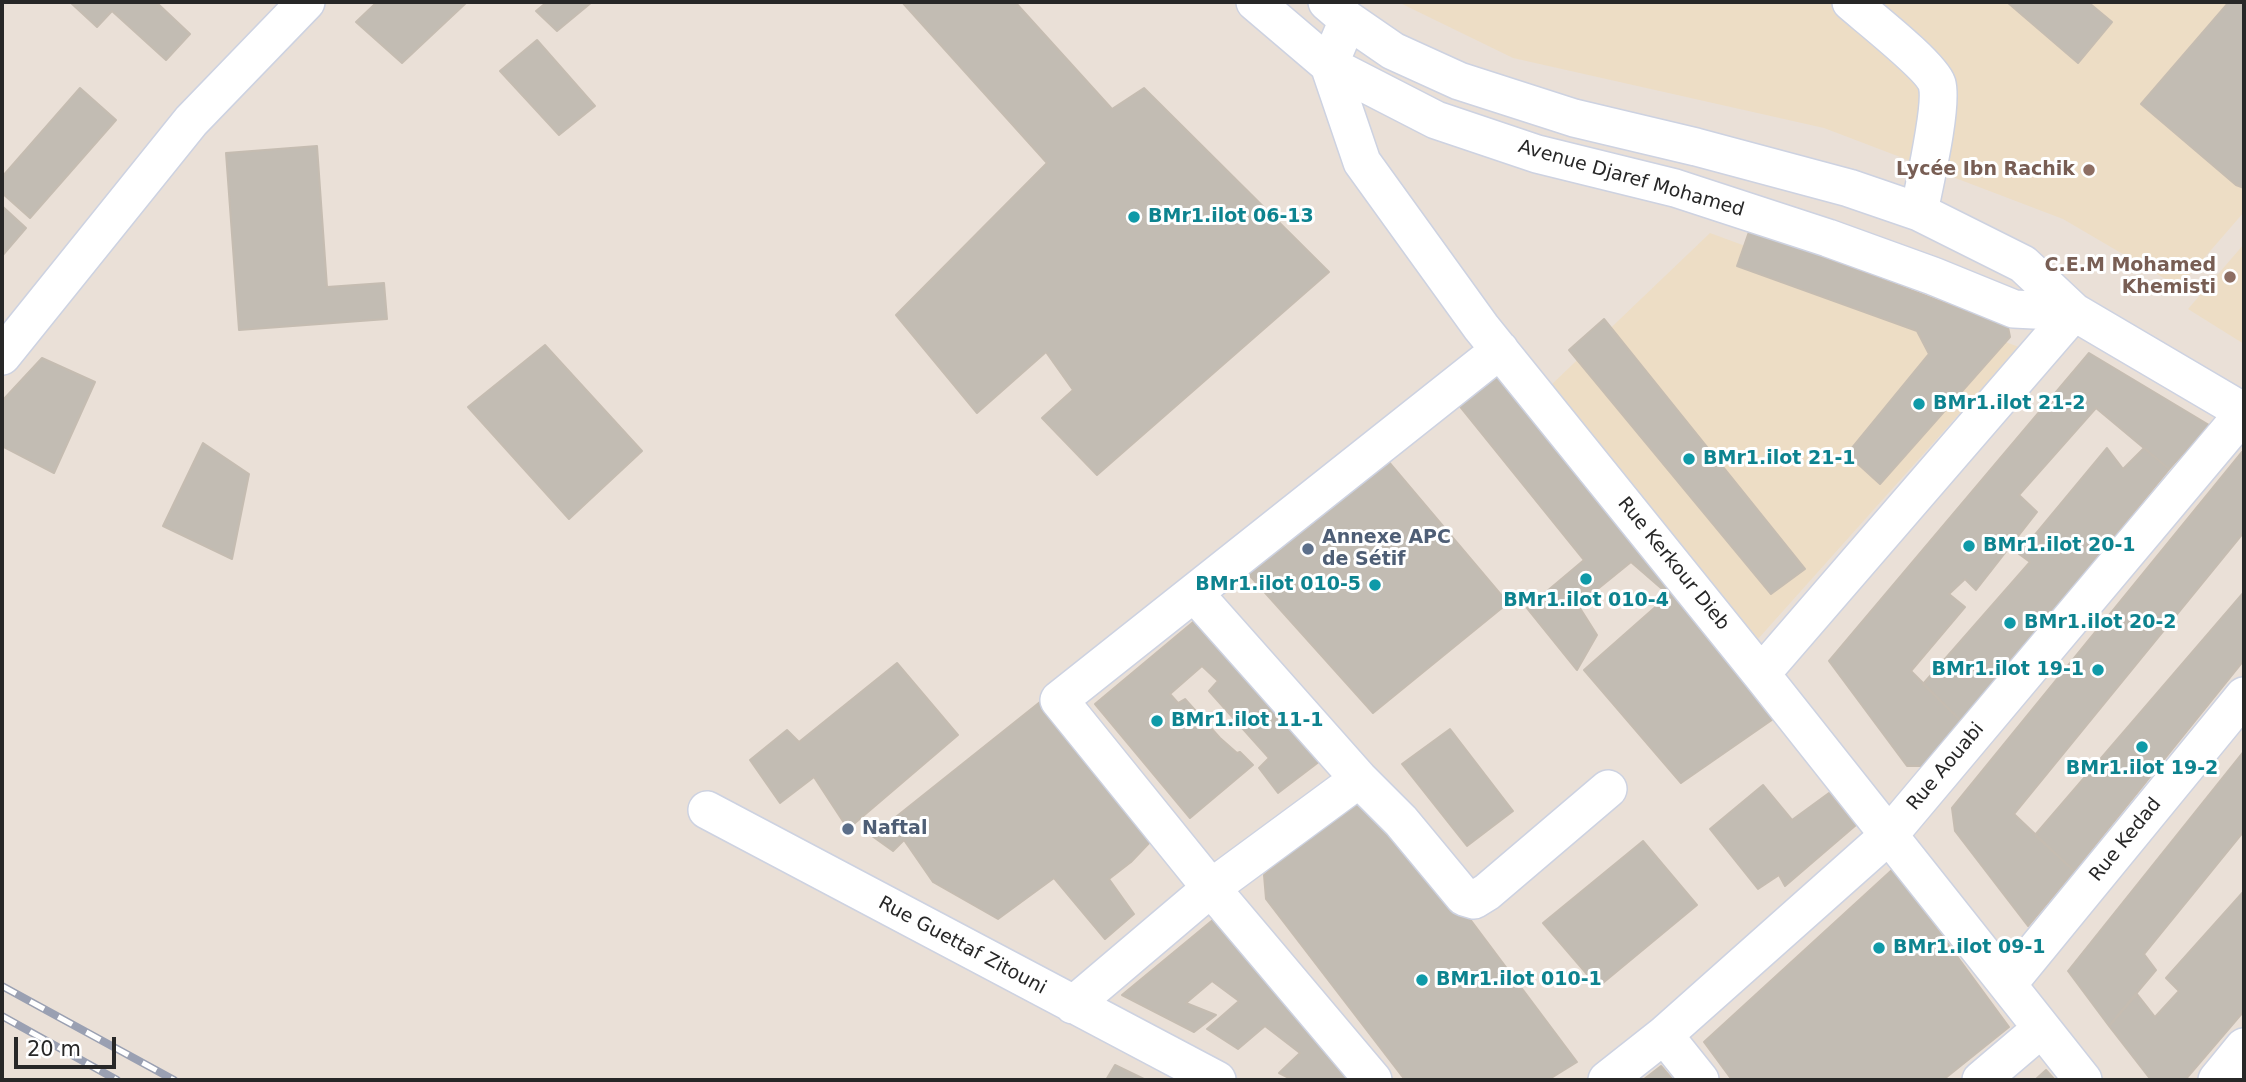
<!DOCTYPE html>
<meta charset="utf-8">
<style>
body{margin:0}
#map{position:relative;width:2246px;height:1082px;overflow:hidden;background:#eae0d7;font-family:"DejaVu Sans",sans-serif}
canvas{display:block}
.frame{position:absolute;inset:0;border:4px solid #272727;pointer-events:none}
.scale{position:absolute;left:14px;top:1037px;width:102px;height:32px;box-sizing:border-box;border:4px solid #272727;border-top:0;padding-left:9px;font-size:21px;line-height:24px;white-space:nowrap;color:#272727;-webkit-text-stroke:5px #fff;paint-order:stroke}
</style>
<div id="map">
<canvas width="2246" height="1082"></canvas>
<div class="frame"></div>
<div class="scale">20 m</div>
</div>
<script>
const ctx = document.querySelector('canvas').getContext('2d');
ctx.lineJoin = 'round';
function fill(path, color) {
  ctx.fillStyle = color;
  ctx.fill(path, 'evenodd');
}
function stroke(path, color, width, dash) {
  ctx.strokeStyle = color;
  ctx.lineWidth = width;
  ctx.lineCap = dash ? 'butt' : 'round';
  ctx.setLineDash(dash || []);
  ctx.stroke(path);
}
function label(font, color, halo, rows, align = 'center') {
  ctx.font = font + ' "DejaVu Sans",sans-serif';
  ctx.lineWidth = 6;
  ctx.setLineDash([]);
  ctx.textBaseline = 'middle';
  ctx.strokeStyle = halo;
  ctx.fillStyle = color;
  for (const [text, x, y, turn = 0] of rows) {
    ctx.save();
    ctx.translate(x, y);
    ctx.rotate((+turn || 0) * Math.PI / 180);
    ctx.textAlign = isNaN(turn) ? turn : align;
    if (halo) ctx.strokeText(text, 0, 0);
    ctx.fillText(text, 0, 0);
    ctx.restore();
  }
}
fill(new Path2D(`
 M1398 2H2244V212L2179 287 2063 219 1824 128 1513 58Z
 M1710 233 2019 347 1758 639 1550 386Z
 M2244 244V344L2188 309Z`), '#edddc5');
const building = new Path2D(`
 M70 2H156L190 34 166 60 112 11 97 27Z
 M377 2H467L402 63 356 22Z
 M547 2H592L557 31 536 11Z
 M902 2H1015L1112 109 1144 88 1329 272 1097 475 1042 418 1073 390 1046 352 977 413 896 315 1047 163Z
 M2007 2H2088L2112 22 2078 63Z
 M2229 2H2244V188L2236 185 2141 104Z
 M537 40 595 106 559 135 500 71Z
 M80 88 116 120 30 218 2 193V177Z
 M317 146 327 287 384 283 387 319 239 330 226 153Z
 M2 206 26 228 2 256Z
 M1750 229 2008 327 2010 337 1880 484 1847 454 1929 354 1917 331 1737 266Z
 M1604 319 1805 569 1771 594 1569 350Z
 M545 345 642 451 569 519 468 407Z
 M2089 353 2209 425 2169 469 2096 408 2019 495 2037 512 1976 590 1965 579 1949 594 1965 607 1911 671 1962 722 1925 766H1907L1829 661Z
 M42 358 95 382 54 473 2 446V401Z
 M1498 364 1779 715 1681 783 1584 670 1669 595 1631 562 1578 605 1597 635 1577 670 1527 608 1584 560 1454 399Z
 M203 443 249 474 232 559 163 526Z
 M2107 448 2123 469 2144 448 2169 469 1962 722 1923 684 2030 562 2019 554Z
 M2242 452 2244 453V532L2014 814 2074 871 2028 926 1955 831 1952 808Z
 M1388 461 1508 603 1373 713 1242 567Z
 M2244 592V660L2074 871 2035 835Z
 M1198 618 1320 761 1278 793 1259 768 1269 758 1209 691 1218 681 1202 666 1170 694 1178 703 1185 699 1220 738 1237 753 1240 752 1253 765 1190 818 1095 704Z
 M897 663 958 735 848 829 814 777 780 803 750 760 787 730 799 742Z
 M1040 702 1151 841 1131 862 1109 879 1134 914 1105 939 1054 878 998 919 933 882 904 840 893 851 872 836Z
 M1450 729 1513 811 1467 846 1402 764Z
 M2244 751V831L2144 954 2156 970 2109 1026 2068 971Z
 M1763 785 1792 820 1829 793 1856 825 1785 886 1779 875 1758 889 1710 829Z
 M1361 791 1392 815 1577 1062 1548 1080H1405L1266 899 1264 875Z
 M1643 841 1697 905 1598 987 1543 923Z
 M1893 869 2009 1027 1943 1080H1732L1704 1042Z
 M2244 891V1011L2185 1080H2151L2109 1026 2137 994 2155 1017 2179 991 2166 978Z
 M1214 919 1351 1080H1293L1279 1073 1300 1053 1265 1026 1238 1049 1207 1029 1239 1001 1212 981 1186 1003 1216 1015 1194 1032 1122 995Z
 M1115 1065 1146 1080H1106Z
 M1661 1066 1673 1080H1643Z
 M2046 1070 2055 1080H2035Z`);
fill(building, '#c2bcb3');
stroke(building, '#c5bcb1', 2);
const minor = new Path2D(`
 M1255 2 1329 65 1436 120 1537 154 1675 188 1828 238 1933 276 2014 309 2074 312
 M1327 2 1348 20 1393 51 1459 81 1574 118 1696 147 1849 188 1919 212 2023 264 2074 312 2244 412
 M1851 2C1868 17 1931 66 1937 84 1943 105 1924 186 1919 212
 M1348 20 1329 65 1362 162 1481 327 1761 674 2083 1080
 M2 356 191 121 306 2
 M1761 674 2074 312
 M1359 779 1401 821 1464 897 1474 900 1487 892 1608 789
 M707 810 1217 1080
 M2008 984 2244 696
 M1073 1005 1211 888 1359 779 1194 593
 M1664 1035 1700 1080
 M1373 1080 1211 888 1059 700 1500 350
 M1607 1080 1664 1035 1889 835 2244 413
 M1981 1080 2041 1029
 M2217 1080 2244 1047`);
stroke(minor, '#cdd2e1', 40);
stroke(minor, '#fff', 37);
const rail = new Path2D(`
 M2 986 174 1080
 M2 1016 117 1080`);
stroke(rail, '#9aa0b2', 8);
stroke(rail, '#fff', 5, [16]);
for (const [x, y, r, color] of [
 [2089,170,7,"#8d6e63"],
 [1134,217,7,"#0f9aa8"],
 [2230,277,7,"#8d6e63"],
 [1919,404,7,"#0f9aa8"],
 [1689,459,7,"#0f9aa8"],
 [1969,546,7,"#0f9aa8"],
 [1308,549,7,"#5c6f8a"],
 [1586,579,7,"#0f9aa8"],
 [1375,585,7,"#0f9aa8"],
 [2010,623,7,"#0f9aa8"],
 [2098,670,7,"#0f9aa8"],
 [1157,721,7,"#0f9aa8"],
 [2142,747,7,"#0f9aa8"],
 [848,829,7,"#5c6f8a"],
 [1879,948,7,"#0f9aa8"],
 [1422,980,7,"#0f9aa8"]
]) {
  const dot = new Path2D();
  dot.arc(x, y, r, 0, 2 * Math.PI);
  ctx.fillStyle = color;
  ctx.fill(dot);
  stroke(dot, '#fff', 2.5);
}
label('bold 19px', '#785e54', '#fff', [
 ["Lycée Ibn Rachik",2075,170],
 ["C.E.M Mohamed",2216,266],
 ["Khemisti",2216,288]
], 'right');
label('19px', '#272727', '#fff', [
 ["Avenue Djaref Mohamed",1631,179,16],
 ["Rue Kerkour Dieb",1673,564,51],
 ["Rue Aouabi",1946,767,-50],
 ["Rue Kedad",2126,840,-51],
 ["Rue Guettaf Zitouni",962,946,28]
]);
label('bold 19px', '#0d838f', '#fff', [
 ["BMr1.ilot 06-13",1148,217],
 ["BMr1.ilot 21-2",1933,404],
 ["BMr1.ilot 21-1",1703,459],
 ["BMr1.ilot 20-1",1983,546],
 ["BMr1.ilot 010-5",1361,585,"right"],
 ["BMr1.ilot 010-4",1586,601,"center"],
 ["BMr1.ilot 20-2",2024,623],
 ["BMr1.ilot 19-1",2084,670,"right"],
 ["BMr1.ilot 11-1",1171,721],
 ["BMr1.ilot 19-2",2142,769,"center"],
 ["BMr1.ilot 09-1",1893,948],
 ["BMr1.ilot 010-1",1436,980]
], 'left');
label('bold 19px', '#4e5e75', '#fff', [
 ["Annexe APC",1322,538],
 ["de Sétif",1322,560],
 ["Naftal",862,829]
], 'left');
</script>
